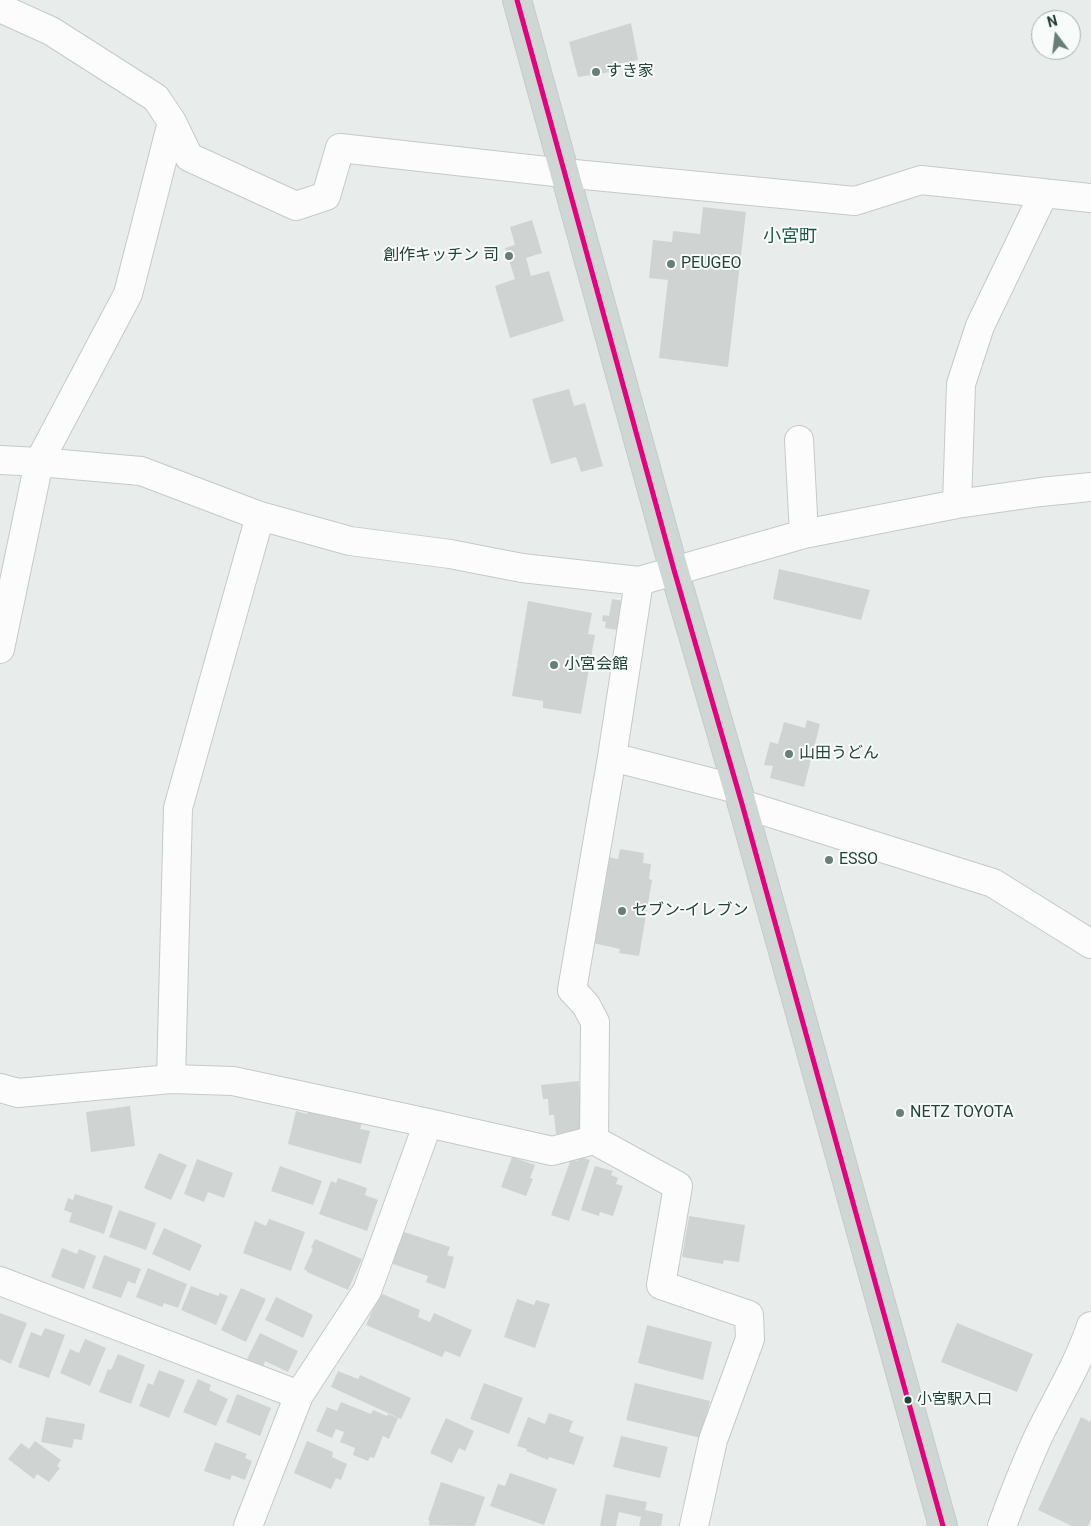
<!DOCTYPE html>
<meta charset="utf-8">
<style>
body{margin:0}
#map{position:relative;width:1091px;height:1526px;overflow:hidden;background:#e8edeb;font-family:Roboto,sans-serif}
canvas{display:block}
.north{position:absolute;left:1031px;top:10px;width:50px;height:50px;box-sizing:border-box;background:#f7fbf9;border:1px solid #a3b1ad;border-radius:50%;rotate:345deg;font-size:14px;font-weight:700;line-height:20px;text-align:center;color:#24423a}
.north::after{content:'';display:block;margin:auto;width:18px;height:22px;background:#697e78;clip-path:polygon(50% 0,100% 100%,50% 72%,0 100%)}
</style>
<div id="map">
<canvas width="1091" height="1526"></canvas>
<div class="north">N</div>
</div>
<script>
const ctx = document.querySelector('canvas').getContext('2d');
ctx.lineJoin = 'round';
function fill(path, color) {
  ctx.fillStyle = color;
  ctx.fill(path, 'evenodd');
}
function stroke(path, color, width, dash) {
  ctx.strokeStyle = color;
  ctx.lineWidth = width;
  ctx.lineCap = dash ? 'butt' : 'round';
  ctx.setLineDash(dash || []);
  ctx.stroke(path);
}
function label(font, color, halo, rows, align = 'center') {
  ctx.font = font + ' Roboto,"Noto Sans JP",sans-serif';
  ctx.lineWidth = 4;
  ctx.setLineDash([]);
  ctx.textBaseline = 'middle';
  ctx.strokeStyle = halo;
  ctx.fillStyle = color;
  for (const [text, x, y, turn = 0] of rows) {
    ctx.save();
    ctx.translate(x, y);
    ctx.rotate((+turn || 0) * Math.PI / 180);
    ctx.textAlign = isNaN(turn) ? turn : align;
    if (halo) ctx.strokeText(text, 0, 0);
    ctx.fillText(text, 0, 0);
    ctx.restore();
  }
}
fill(new Path2D(`
 M631 23 638 60 617 64V71L578 77 569 42Z
 M703 207 746 212 728 367 659 358 668 280 649 278 653 240 672 242 673 231 700 234Z
 M532 220 542 253 526 258 531 276 549 271 564 321 510 338 495 286 515 279 505 248 515 245 510 227Z
 M569 389 574 406 585 403 603 466 581 472 576 457 551 464 532 399Z
 M779 569 870 590 861 620 773 599Z
 M612 599 629 602 623 631 605 628 606 622 602 621 603 615 609 616Z
 M528 601 592 613 588 634 595 635 581 714 543 708V701L512 696Z
 M807 720 820 724 804 787 770 778 773 766 764 765 770 742 778 744 784 722 805 728Z
 M620 849 644 853 643 863 651 864 649 879 652 880 639 956 619 953 620 949 593 943 608 857 618 859Z
 M579 1081V1088L581 1087 585 1131 556 1134 554 1115H549L548 1099H543L541 1085Z
 M130 1106 135 1146 91 1152 86 1112Z
 M309 1107 362 1122 360 1129 370 1131 361 1164 288 1144 296 1111 307 1114Z
 M159 1153 187 1165 171 1200 144 1188Z
 M578 1156 590 1160 569 1221 551 1215 571 1159 577 1161Z
 M512 1157 535 1165 530 1178 533 1179 526 1196 501 1187Z
 M197 1159 233 1173 224 1198 208 1192 204 1202 184 1194Z
 M280 1166 322 1181 313 1205 271 1191Z
 M595 1166 613 1171 611 1175 618 1178 616 1184 623 1186 613 1216 600 1212 599 1216 581 1210Z
 M338 1178 367 1188 365 1195 378 1200 367 1231 319 1214 331 1181 336 1183Z
 M75 1194 113 1206 104 1234 69 1222 72 1213 64 1210 68 1198 73 1200Z
 M119 1210 156 1223 146 1250 109 1237Z
 M689 1216 745 1225 739 1262 724 1260 723 1264 682 1257Z
 M269 1219 305 1232 291 1271 243 1253 255 1221 266 1226Z
 M164 1228 202 1245 190 1271 152 1254Z
 M401 1231 450 1247 447 1255 454 1257 445 1289 426 1282 428 1276 390 1263Z
 M315 1239 362 1259 348 1290 307 1272V1271L304 1269 313 1249 311 1248Z
 M62 1248 77 1254 79 1249 96 1256 84 1289 51 1277Z
 M104 1255 141 1269 135 1284 128 1281 121 1298 92 1288Z
 M148 1268 187 1284 178 1308 164 1303 162 1307 136 1297Z
 M191 1286 218 1296 220 1293 228 1296 216 1325 181 1310Z
 M241 1288 266 1299 246 1342 221 1330Z
 M380 1293 420 1310 418 1317 430 1322 434 1313 472 1330 460 1357 445 1351 442 1357 366 1325Z
 M276 1297 313 1315 303 1338 265 1320Z
 M517 1299 534 1305 536 1300 550 1304 535 1348 504 1337Z
 M0 1313 27 1323 11 1364 0 1359Z
 M957 1323 1033 1354 1017 1392 941 1362Z
 M647 1325 712 1342 703 1380 638 1363Z
 M45 1328 65 1335 49 1378 18 1367 31 1332 41 1336Z
 M260 1333 298 1351 288 1372 265 1361 263 1367 247 1359Z
 M85 1339 106 1348 90 1386 60 1373 70 1349 79 1353Z
 M118 1354 145 1365 131 1404 99 1392 108 1369 111 1370Z
 M159 1370 185 1380 169 1418 139 1406 148 1383 153 1385Z
 M338 1371 358 1379 360 1375 411 1398 401 1419 331 1387Z
 M198 1379 211 1385 209 1390 228 1399 216 1426 183 1412Z
 M484 1383 523 1398 509 1434 470 1419Z
 M635 1383 710 1401 701 1438 626 1420Z
 M237 1394 271 1408 260 1436 226 1422Z
 M341 1402 371 1414 373 1410 387 1416 388 1414 398 1418 389 1439 383 1436 374 1458 370 1457 368 1461 353 1455 355 1448 340 1442 344 1432 336 1429 332 1438 316 1431 327 1407 337 1411Z
 M549 1413 573 1421 569 1432 584 1437 574 1465 549 1457 548 1460 526 1451 527 1449 517 1446 528 1417 545 1424Z
 M46 1417 85 1424 82 1440 74 1439 72 1448 41 1442Z
 M1081 1417 1091 1422V1519L1088 1526H1072L1038 1510Z
 M446 1418 474 1431 465 1451 459 1448 452 1463 430 1453Z
 M621 1436 668 1447 660 1478 613 1467Z
 M35 1441 61 1460 57 1466 60 1468 49 1482 37 1474 34 1479 8 1459 21 1443 29 1449Z
 M307 1441 333 1452 332 1457 347 1464 341 1480 336 1478 331 1489 294 1473Z
 M215 1442 247 1454 245 1458 252 1461 245 1480 232 1475 230 1480 204 1471Z
 M510 1473 557 1489 544 1525 490 1506 498 1484 505 1486Z
 M441 1482 485 1497 475 1526 429 1525 430 1521 428 1520Z
 M606 1494 647 1502 645 1510 663 1514 661 1526H639L641 1517 619 1512 616 1526H600Z`), '#cfd4d2');
const minor = new Path2D(`
 M0 8 51 31 156 98 172 122 189 157 296 206 326 196 340 148 564 173 855 201 921 180 1091 198
 M799 440 804 534
 M0 460 39 462 141 471 260 516 350 541 450 554 522 568 639 581 804 534 957 504 1041 492 1091 487
 M957 504 961 384 980 326 1044 193
 M0 649 39 462 128 294 172 122
 M612 757 737 789
 M742 804 993 883 1091 944
 M171 1079 178 808 260 516
 M0 1088 18 1093 171 1079 233 1081 428 1123 367 1291 299 1395 248 1526
 M428 1123 552 1151 594 1140 678 1186 661 1285 749 1315 750 1339 713 1440 694 1526
 M594 1140 595 1022 586 1005 572 990 612 757 639 581
 M0 1281 299 1395
 M1002 1526C1013 1496 1025 1466 1038 1437 1056 1400 1078 1365 1091 1326`);
const major = new Path2D(`
 M517 0 674 570 742 804 943 1526`);
stroke(minor, '#c5cac8', 30);
stroke(major, '#c3ccc9', 30);
stroke(minor, '#fcfcfc', 28);
stroke(major, '#cfd7d5', 28);
stroke(new Path2D(`
 M517 0 674 570 742 804 943 1526`), '#e5007d', 5);
for (const [x, y, r, color] of [
 [596,72,5,"#697e78"],
 [509,256,5,"#697e78"],
 [671,264,5,"#697e78"],
 [554,665,5,"#697e78"],
 [789,754,5,"#697e78"],
 [829,860,5,"#697e78"],
 [622,911,5,"#697e78"],
 [900,1113,5,"#697e78"],
 [908,1400,4.5,"#24423a"]
]) {
  const dot = new Path2D();
  dot.arc(x, y, r, 0, 2 * Math.PI);
  ctx.fillStyle = color;
  ctx.fill(dot);
  stroke(dot, '#f7fbf9', 2);
}
label('15px', '#24423a', '#f7fbf9', [
 ["小宮駅入口",917,1400]
], 'left');
label('16px', '#24423a', '#f7fbf9', [
 ["すき家",606,72],
 ["創作キッチン 司",499,256,"right"],
 ["PEUGEO",681,264],
 ["小宮会館",564,665],
 ["山田うどん",799,754],
 ["ESSO",839,860],
 ["セブン-イレブン",632,911],
 ["NETZ TOYOTA",910,1113]
], 'left');
label('18px', '#1f5548', '#f7fbf9', [
 ["小宮町",790,237]
]);
</script>
